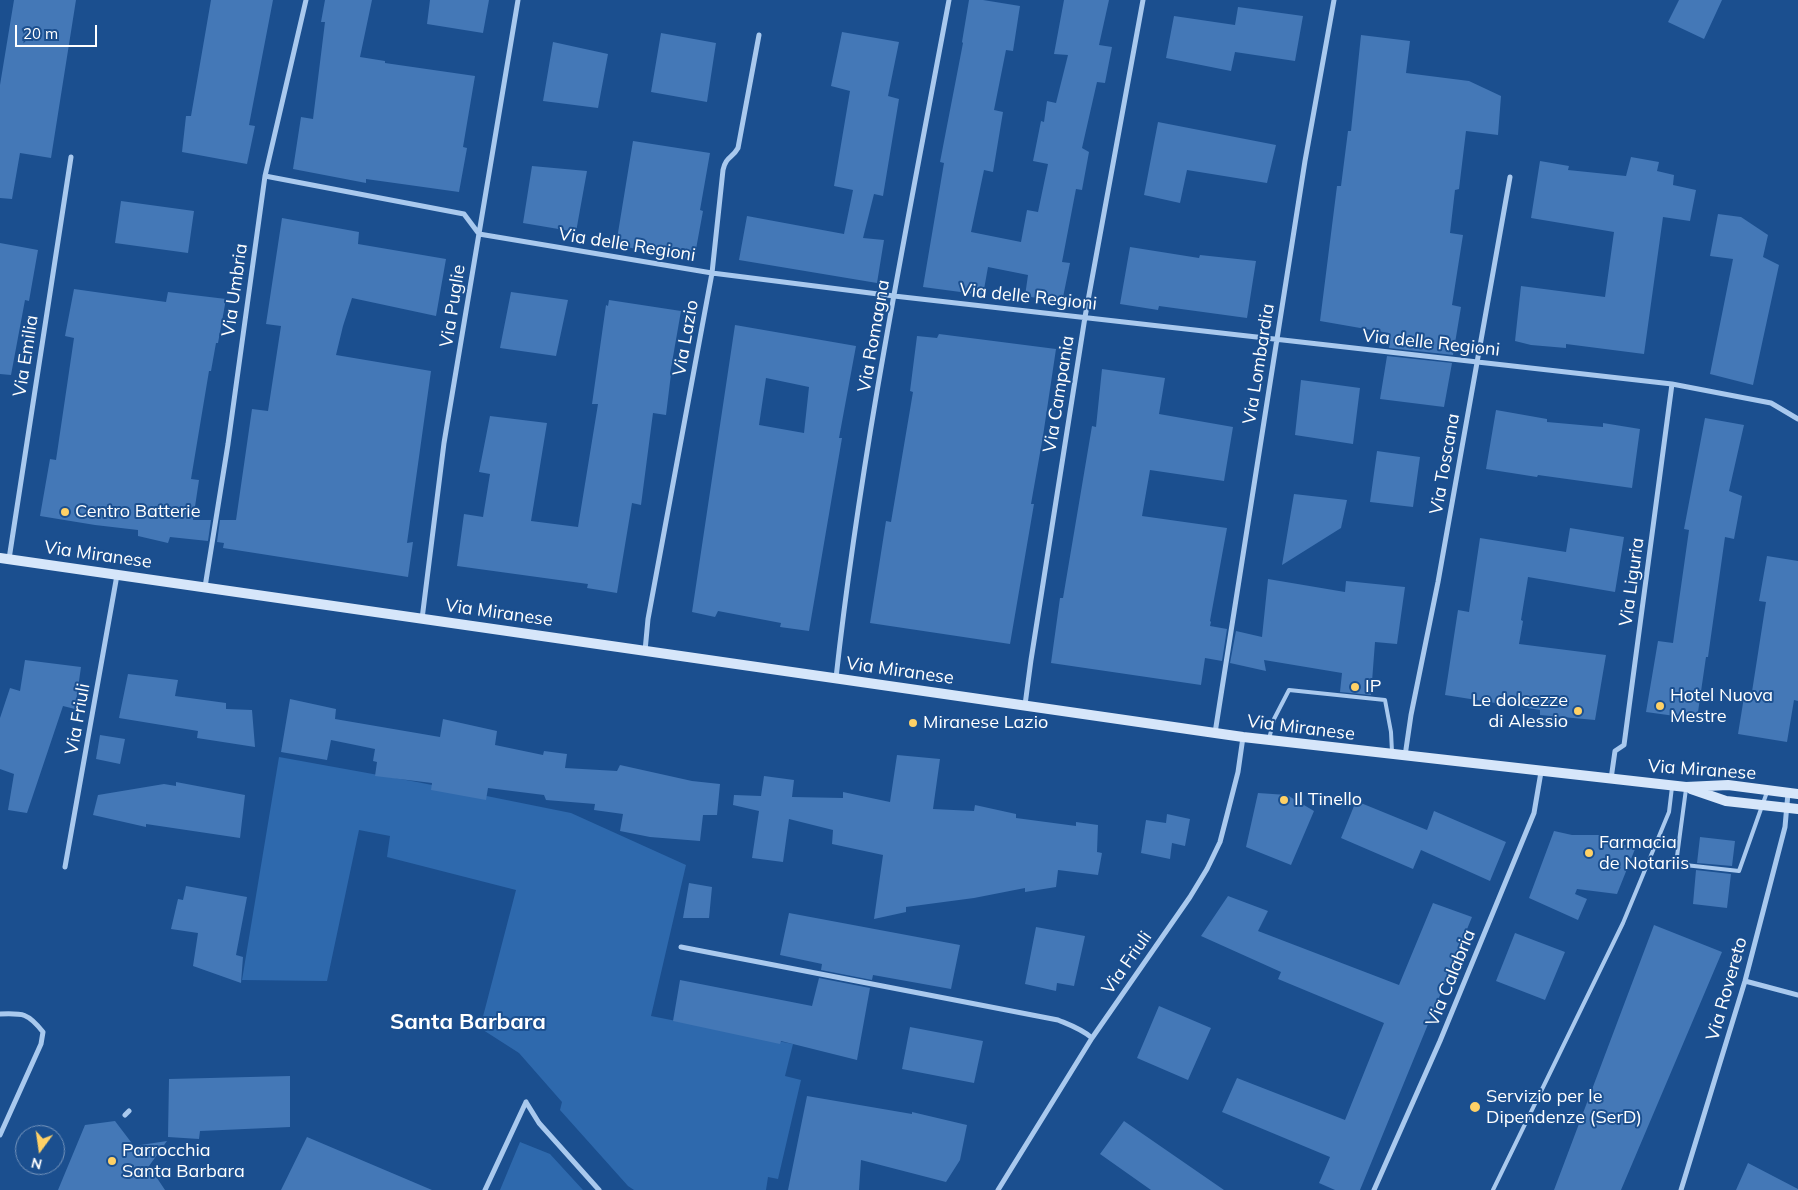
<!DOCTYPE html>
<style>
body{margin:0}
#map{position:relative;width:1798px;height:1190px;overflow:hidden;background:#1b4f8f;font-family:Mulish,sans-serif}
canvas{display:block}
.north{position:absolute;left:15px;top:1125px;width:50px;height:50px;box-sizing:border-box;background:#1b4f8f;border:1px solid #7695bc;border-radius:50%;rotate:194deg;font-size:14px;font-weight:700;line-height:20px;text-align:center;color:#fff}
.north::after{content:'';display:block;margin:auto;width:18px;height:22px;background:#ffd166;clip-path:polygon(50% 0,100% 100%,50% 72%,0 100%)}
.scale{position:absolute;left:15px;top:25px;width:82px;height:22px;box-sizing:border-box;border:2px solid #fff;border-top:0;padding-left:6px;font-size:15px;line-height:18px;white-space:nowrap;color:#fff;-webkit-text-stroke:4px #1b4f8f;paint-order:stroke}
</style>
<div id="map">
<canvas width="1798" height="1190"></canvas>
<div class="north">N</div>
<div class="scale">20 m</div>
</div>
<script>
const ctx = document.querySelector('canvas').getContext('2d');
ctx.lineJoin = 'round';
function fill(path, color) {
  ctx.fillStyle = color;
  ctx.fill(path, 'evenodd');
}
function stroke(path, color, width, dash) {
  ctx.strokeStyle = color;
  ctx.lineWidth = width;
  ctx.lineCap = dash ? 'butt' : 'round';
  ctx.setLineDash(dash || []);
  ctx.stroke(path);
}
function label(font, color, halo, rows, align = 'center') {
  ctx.font = font + ' Mulish,sans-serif';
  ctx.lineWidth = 4;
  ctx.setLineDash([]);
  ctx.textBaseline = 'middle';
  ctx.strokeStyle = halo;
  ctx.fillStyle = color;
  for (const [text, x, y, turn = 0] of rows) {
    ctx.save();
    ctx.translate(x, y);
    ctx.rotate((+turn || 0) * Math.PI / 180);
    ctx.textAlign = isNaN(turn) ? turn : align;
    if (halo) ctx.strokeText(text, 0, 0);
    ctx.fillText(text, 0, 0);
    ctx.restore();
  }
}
fill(new Path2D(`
 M279 757 417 782 571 813 686 865 651 1016 793 1044 785 1076 801 1080 778 1179 768 1177 766 1190H634L628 1186 560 1110 562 1102 519 1053 480 1028 516 890 387 857 390 836 359 830 327 981 242 980Z
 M520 1142 550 1154 583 1190H500Z`), '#2e69ad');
fill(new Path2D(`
 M14 0H76L51 158 20 153 12 199 0 198V85Z
 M211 0H273L249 125 255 126 247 164 182 152 186 116H191Z
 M325 0H372L360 57 385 61V63L475 76 463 147 467 148 459 192 366 179V183L293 169 301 117 313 119 325 22H321Z
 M430 0H489L483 33 427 24Z
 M969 0H983L1020 6 1013 51 1006 50 994 110 1003 112 993 172 984 170 971 232 1021 242 1027 210 1038 212 1048 164 1033 161 1041 121 1044 122 1047 101 1056 103 1068 55 1054 54 1064 0H1109L1099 45 1112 47 1105 83 1097 82 1082 148 1089 152 1082 190 1076 189 1062 262 1070 263 1062 302 1025 296 1028 275 988 267 983 295 923 287 944 163 940 162 963 43 962 42Z
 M1679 0H1722L1704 39 1668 22Z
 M1238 7 1303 16 1295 61 1235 52 1231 71 1166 58 1174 16 1235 25Z
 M842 32 899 42 888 96 899 99 883 196 874 194 863 238 884 240 877 283 739 260 747 216 844 234 853 190 834 186 850 91 831 86Z
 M661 33 716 43 707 102 651 92Z
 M1361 35 1410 41 1406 73 1469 81 1501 96 1498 135 1466 131 1459 189 1455 190 1450 233 1463 235 1452 305 1461 307 1453 355 1389 348 1390 342H1387L1389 333 1320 321 1337 186H1341L1348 131H1351Z
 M553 42 608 54 598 108 543 101Z
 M1158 122 1276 145 1267 183 1187 170 1180 203 1144 195Z
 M633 141 710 153 700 210 703 211 694 260 616 245Z
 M1631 157 1659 162 1657 171 1674 175 1673 185 1696 190 1690 221 1663 217 1644 354 1566 344V348L1531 345 1515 341 1521 286 1605 297 1614 232 1531 218 1540 161 1569 166 1568 170 1626 176Z
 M532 166 587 171 576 232 523 223Z
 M121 201 194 211 188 253 115 243Z
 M1718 214 1741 217 1768 235 1763 257 1779 265 1753 385 1710 374 1733 259 1710 256Z
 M282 218 359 232 358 244 446 259 436 316 352 298 343 326 336 355 431 371 407 543 413 542 408 577 223 548 224 543 217 542 220 520H236L252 409 268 411 281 326 266 324Z
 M0 243 38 250 29 301 25 300 11 375 0 374Z
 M1130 247 1199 258 1200 255 1256 261 1247 318 1159 306 1158 310 1120 304Z
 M74 289 166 302 168 292 226 299 218 343H216L211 371H209L191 479 199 480 193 520H211L208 541 170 537 168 543 138 536V530L95 525 40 516 50 459 56 460 74 338 65 336Z
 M511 292 568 300 556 356 500 348Z
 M609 300 681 311 670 374H671L666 415 653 413 641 505 632 503 617 593 587 588 588 584 457 566 464 514 483 517 490 474 479 472 490 416 547 423 531 521 578 527 598 404H592L606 305 608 306Z
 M735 325 856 346 839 438H842L809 631 780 627 781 623 718 611 715 617 692 612ZM766 378 809 387 804 433 759 425Z
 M939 334 1056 349 1043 436 1031 504H1034L1010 644 870 623 886 521 891 522 913 392 910 391 917 336 937 338Z
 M1387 356 1452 363 1444 407 1380 399Z
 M1102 369 1165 378 1159 414 1233 427 1224 481 1150 470 1142 516 1227 528 1210 621 1211 622 1210 626 1227 629 1222 661 1205 658 1201 685 1051 663 1060 598H1063L1092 426 1096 427Z
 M1301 380 1360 388 1353 444 1295 435Z
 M1496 410 1547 419V422L1603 427V423L1640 429 1632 488 1538 475 1537 477 1486 469Z
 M1705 418 1744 425 1729 491 1742 496 1734 539 1725 537 1708 657H1706L1697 719 1646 712 1658 641 1673 643 1689 530 1684 529Z
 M1377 451 1420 457 1413 507 1370 502Z
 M1294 494 1347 500 1341 528 1282 565Z
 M1570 528 1624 537 1615 592 1528 577 1521 620 1523 621 1519 644 1606 655 1595 720 1540 715V710L1445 695 1458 610 1469 612 1480 538 1566 552Z
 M1767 556 1798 561V701L1794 700 1787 742 1738 734 1744 697 1751 698 1766 602 1759 601Z
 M1268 579 1345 592 1346 581 1405 587 1397 644 1375 642 1371 695 1340 692 1342 673 1264 660 1266 671 1230 663 1236 631 1262 637Z
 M25 660 81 667 75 709 63 706 27 813 8 810 14 774 0 769V718L10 688 20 691Z
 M128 674 178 680 175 696 226 703V709L252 710 255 747 197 738 198 731 119 718Z
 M290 699 336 709 335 719 440 737 443 719 497 731 495 745 543 755 544 751 567 754 565 768 617 771 620 765 692 781 720 784 717 815H703L700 841 650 837 620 831 623 814 594 810 595 804 546 800 544 795 488 788 486 800 431 790 432 783 375 776 377 762 373 761 375 749 331 740 327 760 281 752Z
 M100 735 125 739 120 764 96 759Z
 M897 755 940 759 933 809 974 811 975 805 1016 814V818L1076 826V822L1098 825 1097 852 1102 853 1098 875 1058 870 1056 887 1025 892V888L974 898 906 907V912L874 919 883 855 832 844 833 830 789 819 783 862 752 858 759 811 733 805 734 795 761 796 764 776 794 780 792 797 843 798V792L890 802Z
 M176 782 245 795 240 838 146 824V827L93 815 98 795 164 784 176 786Z
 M1258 793 1287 795 1314 811 1291 865 1246 847Z
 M1356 801 1427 830 1434 811 1506 842 1490 881 1421 850 1413 869 1341 838Z
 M1167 814 1190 819 1185 846 1172 843 1170 859 1141 853 1146 820 1166 823Z
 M1554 831 1572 835H1600L1635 849 1617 894 1577 889 1575 894 1587 899 1578 920 1529 898Z
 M1700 837 1735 841 1732 866 1697 863Z
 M1696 870 1731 874 1727 908 1693 904Z
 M689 883 712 887 709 918H683Z
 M186 886 247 897 236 955 243 957 241 983 193 966 198 933 171 929 178 899 183 900Z
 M1228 896 1268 911 1258 931 1399 985 1433 903 1472 917 1360 1190H1335L1319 1183 1330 1157 1222 1112 1237 1078 1345 1120 1384 1023 1278 979 1281 972 1201 936Z
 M789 913 960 945 951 989 873 975 872 980 821 970 822 964 780 955Z
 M1654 925 1722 952 1621 1190H1554Z
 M1036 927 1085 936 1074 986 1057 983 1056 991 1025 984Z
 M1515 933 1565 952 1545 1000 1496 981Z
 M819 978 870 988 857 1060 781 1041 780 1044 673 1021 680 980 812 1006Z
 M1159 1006 1211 1028 1188 1080 1137 1058Z
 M910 1027 983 1041 974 1083 902 1069Z
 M290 1076V1127L200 1131 199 1139 168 1137 169 1079Z
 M807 1096 912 1114V1112L967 1125 960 1160 946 1182 861 1160 859 1190H788Z
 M115 1121 134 1146 167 1141 149 1166 165 1190H58L85 1125Z
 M1124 1121 1224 1190H1151L1100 1154Z
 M307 1137 432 1190H281Z
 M1748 1163 1798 1189V1190H1736Z`), '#4478b7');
stroke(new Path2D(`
 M1269 739 1274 719 1289 690 1385 700 1391 732 1392 752
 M1686 789 1676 864 1739 871 1767 792
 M1493 1190 1623 923 1669 812 1672 787`), '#a9c9ee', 4);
stroke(new Path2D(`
 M265 176 464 214 479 234 712 273 894 296 1672 384 1771 403 1798 419
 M9 559 71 157
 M205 587 228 444 265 176 306 0
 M422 619 444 443 518 0
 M645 651 648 619 712 273 723 170C726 156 732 159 738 148L759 35
 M836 678C861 452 907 225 949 0
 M1025 705 1031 660 1085 317 1143 0
 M1215 733 1305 161 1334 0
 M1405 756 1411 715 1438 582 1510 177
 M1611 779 1615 751 1624 745 1672 384
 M65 867 117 575
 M681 947 1058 1020C1070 1025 1082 1029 1092 1038
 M1745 981 1798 995
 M0 1014C23 1013 28 1013 43 1032L41 1044 0 1135
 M526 1102 539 1123 599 1190
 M125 1115 129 1111
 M485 1190 526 1102
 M998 1190 1092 1038 1190 897 1207 869 1220 842 1227 815 1238 772 1243 737
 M1374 1190 1440 1041 1534 813 1541 772
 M1681 1190 1745 981 1785 827 1788 793`), '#a9c9ee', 5);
stroke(new Path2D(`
 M0 558 1243 737 1686 787 1728 785 1798 794
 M1691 789 1726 801 1798 809`), '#d6e6fa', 10);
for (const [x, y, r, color] of [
 [65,512,5,"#ffd166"],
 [1355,687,5,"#ffd166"],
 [1660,706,5,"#ffd166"],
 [1578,711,5,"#ffd166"],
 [913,723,5,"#ffd166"],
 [1284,800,5,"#ffd166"],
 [1589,853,5,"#ffd166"],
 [1475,1107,6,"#ffd166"],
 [112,1161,5,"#ffd166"]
]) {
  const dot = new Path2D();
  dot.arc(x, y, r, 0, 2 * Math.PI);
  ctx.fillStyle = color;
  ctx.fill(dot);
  stroke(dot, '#1b4f8f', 2);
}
label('18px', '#fff', '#1b4f8f', [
 ["Via delle Regioni",627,245,9],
 ["Via Umbria",235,290,-82],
 ["Via delle Regioni",1028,297,6],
 ["Via Puglie",453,306,-81],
 ["Via Romagna",874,336,-80],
 ["Via Lazio",686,338,-80],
 ["Via delle Regioni",1431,343,6],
 ["Via Emilia",26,356,-81],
 ["Via Lombardia",1259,364,-81],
 ["Via Campania",1059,394,-81],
 ["Via Toscana",1445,464,-80],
 ["Via Miranese",98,555,8],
 ["Via Liguria",1632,582,-82],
 ["Via Miranese",499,613,8],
 ["Via Miranese",900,671,8],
 ["Via Friuli",78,719,-80],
 ["Via Miranese",1301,728,7],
 ["Via Miranese",1702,770,4],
 ["Via Friuli",1127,963,-55],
 ["Via Calabria",1451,978,-68],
 ["Via Rovereto",1727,989,-74]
]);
label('18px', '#fff', '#1b4f8f', [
 ["Centro Batterie",75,512],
 ["IP",1365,687],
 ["Hotel Nuova",1670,696],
 ["Mestre",1670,717],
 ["Le dolcezze",1568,701,"right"],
 ["di Alessio",1568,722,"right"],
 ["Miranese Lazio",923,723],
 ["Il Tinello",1294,800],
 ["Farmacia",1599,843],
 ["de Notariis",1599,864],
 ["Servizio per le",1486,1097],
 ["Dipendenze (SerD)",1486,1118],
 ["Parrocchia",122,1151],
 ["Santa Barbara",122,1172]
], 'left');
label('bold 22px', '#fff', '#1b4f8f', [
 ["Santa Barbara",468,1022]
]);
</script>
